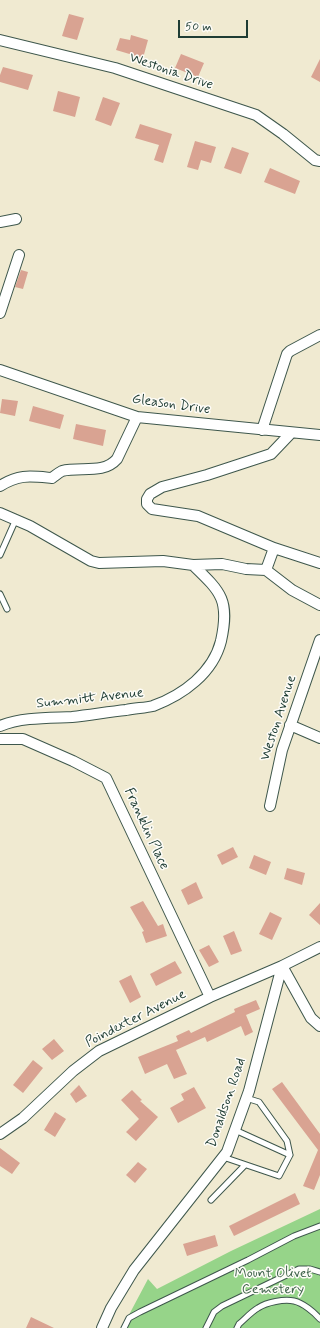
<!DOCTYPE html>
<style>
body{margin:0}
#map{position:relative;width:320px;height:1328px;overflow:hidden;background:#f0ead1;font-family:Mynerve,sans-serif}
canvas{display:block}
.scale{position:absolute;left:178px;top:20px;width:70px;height:18px;box-sizing:border-box;border:2px solid #1f3d34;border-top:0;padding-left:5px;font-size:12px;line-height:14px;white-space:nowrap;color:#1f3d34;-webkit-text-stroke:3px #fdfcf7;paint-order:stroke}
</style>
<div id="map">
<canvas width="320" height="1328"></canvas>
<div class="scale">50 m</div>
</div>
<script>
const ctx = document.querySelector('canvas').getContext('2d');
ctx.lineJoin = 'round';
function fill(path, color) {
  ctx.fillStyle = color;
  ctx.fill(path, 'evenodd');
}
function stroke(path, color, width, dash) {
  ctx.strokeStyle = color;
  ctx.lineWidth = width;
  ctx.lineCap = dash ? 'butt' : 'round';
  ctx.setLineDash(dash || []);
  ctx.stroke(path);
}
function label(font, color, halo, rows, align = 'center') {
  ctx.font = font + ' Mynerve,sans-serif';
  ctx.lineWidth = 3;
  ctx.setLineDash([]);
  ctx.textBaseline = 'middle';
  ctx.strokeStyle = halo;
  ctx.fillStyle = color;
  for (const [text, x, y, turn = 0] of rows) {
    ctx.save();
    ctx.translate(x, y);
    ctx.rotate((+turn || 0) * Math.PI / 180);
    ctx.textAlign = isNaN(turn) ? turn : align;
    if (halo) ctx.strokeText(text, 0, 0);
    ctx.fillText(text, 0, 0);
    ctx.restore();
  }
}
fill(new Path2D(`
 M320 1209V1328H122L148 1279 157 1289 231 1251Z`), '#96d489');
fill(new Path2D(`
 M69 14 84 18 77 40 62 36Z
 M131 35 148 40 143 58 116 50 120 38 130 40Z
 M181 54 204 63 198 77 175 68Z
 M320 59V82L311 77Z
 M3 67 33 75 28 90 0 82V75Z
 M58 91 80 97 75 117 53 111Z
 M103 97 120 103 111 126 95 120Z
 M140 124 172 134 163 163 154 160 159 145 135 138Z
 M195 141 216 147 211 163 201 160 198 170 187 167Z
 M232 147 249 153 241 174 224 168Z
 M270 168 300 181 295 194 264 182Z
 M21 270 28 272 23 289 15 287Z
 M2 399 18 401 15 416 0 413Z
 M33 406 64 415 60 429 29 421Z
 M76 424 106 430 103 446 73 439Z
 M233 847 238 857 222 865 217 855Z
 M254 855 271 862 266 875 249 868Z
 M287 868 305 873 302 885 284 879Z
 M196 882 203 898 188 905 181 890Z
 M143 901 158 926 163 924 167 936 146 943 142 932 144 931 130 907Z
 M320 903V925L309 915Z
 M270 912 282 918 272 940 259 934Z
 M234 931 242 951 231 955 223 936Z
 M209 945 219 962 209 967 199 950Z
 M175 961 182 973 156 986 150 974Z
 M131 975 141 997 130 1003 119 981Z
 M256 1000 260 1009 246 1015 253 1032 245 1036 241 1026 207 1042 205 1037 176 1050 187 1074 174 1079 167 1064 145 1074 138 1057 178 1041 176 1036 189 1030 191 1033 235 1012 234 1009Z
 M54 1039 64 1051 52 1060 42 1049Z
 M33 1060 43 1068 23 1093 13 1085Z
 M282 1082 320 1134V1175L314 1190 303 1186 318 1150 272 1089Z
 M79 1085 87 1096 76 1103 70 1094Z
 M194 1087 206 1108 178 1123 170 1108 184 1100 181 1094Z
 M132 1090 142 1100 140 1101 158 1117 136 1141 126 1132 139 1119 121 1100Z
 M55 1112 66 1119 55 1137 44 1130Z
 M0 1148 20 1163 12 1174 0 1166Z
 M138 1162 147 1169 135 1183 126 1175Z
 M295 1193 300 1204 234 1236 229 1226Z
 M215 1235 218 1246 187 1256 183 1244Z
 M31 1317 54 1328H26Z`), '#d9a392');
const service = new Path2D(`
 M0 555 16 519
 M0 594 7 609
 M235 1130 290 1155 287 1141 259 1102 246 1098
 M223 1157 279 1176 290 1155
 M211 1200 245 1165
 M124 1328 129 1318 140 1312 248 1260 294 1236 320 1226
 M206 1328 214 1312 222 1306 299 1269H310L320 1272
 M237 1328 239 1324C245 1319 251 1312 258 1308 267 1302 284 1299 294 1301 303 1303 314 1312 320 1319`);
const minor = new Path2D(`
 M0 40 115 68 256 115 283 134 315 160 320 161
 M0 222 16 219
 M0 313 19 255
 M0 370 137 417 320 435
 M262 430 287 354 290 351 320 335
 M291 433 271 454 207 475 162 487 150 494 147 499V504L152 509 198 516 274 548 320 563
 M0 486C19 474 30 476 52 478 55 476 58 473 62 471 80 466 103 475 117 459L137 417
 M0 513 30 526 91 561 99 563 163 561 193 565 222 564 246 569 266 570 274 548
 M266 570 292 590 320 605
 M290 725 320 738
 M0 726C22 717 48 718 72 717 90 715 108 712 126 710 135 708 145 708 153 706 183 695 213 673 221 641 230 600 221 592 193 565
 M0 739H23L73 761 106 778 210 997
 M270 806 282 750 320 640
 M0 1134 23 1118 73 1071 99 1051 210 997 282 966 311 1018 320 1026
 M102 1328 111 1308 134 1270 227 1152 249 1091 282 966 320 947`);
stroke(service, '#3e574c', 7);
stroke(minor, '#3e574c', 12);
stroke(service, '#fff', 5);
stroke(minor, '#fff', 10);
label('14px', '#1f3d34', '#fdfcf7', [
 ["Westonia Drive",171,72,19],
 ["Gleason Drive",171,405,8],
 ["Summitt Avenue",90,699,-6],
 ["Weston Avenue",279,718,-72],
 ["Franklin Place",146,829,65],
 ["Poindexter Avenue",136,1019,-27],
 ["Donaldson Road",227,1103,-71]
]);
label('14px', '#3d6349', '#fdfcf7', [
 ["Mount Olivet",273,1274],
 ["Cemetery",273,1290]
]);
</script>
